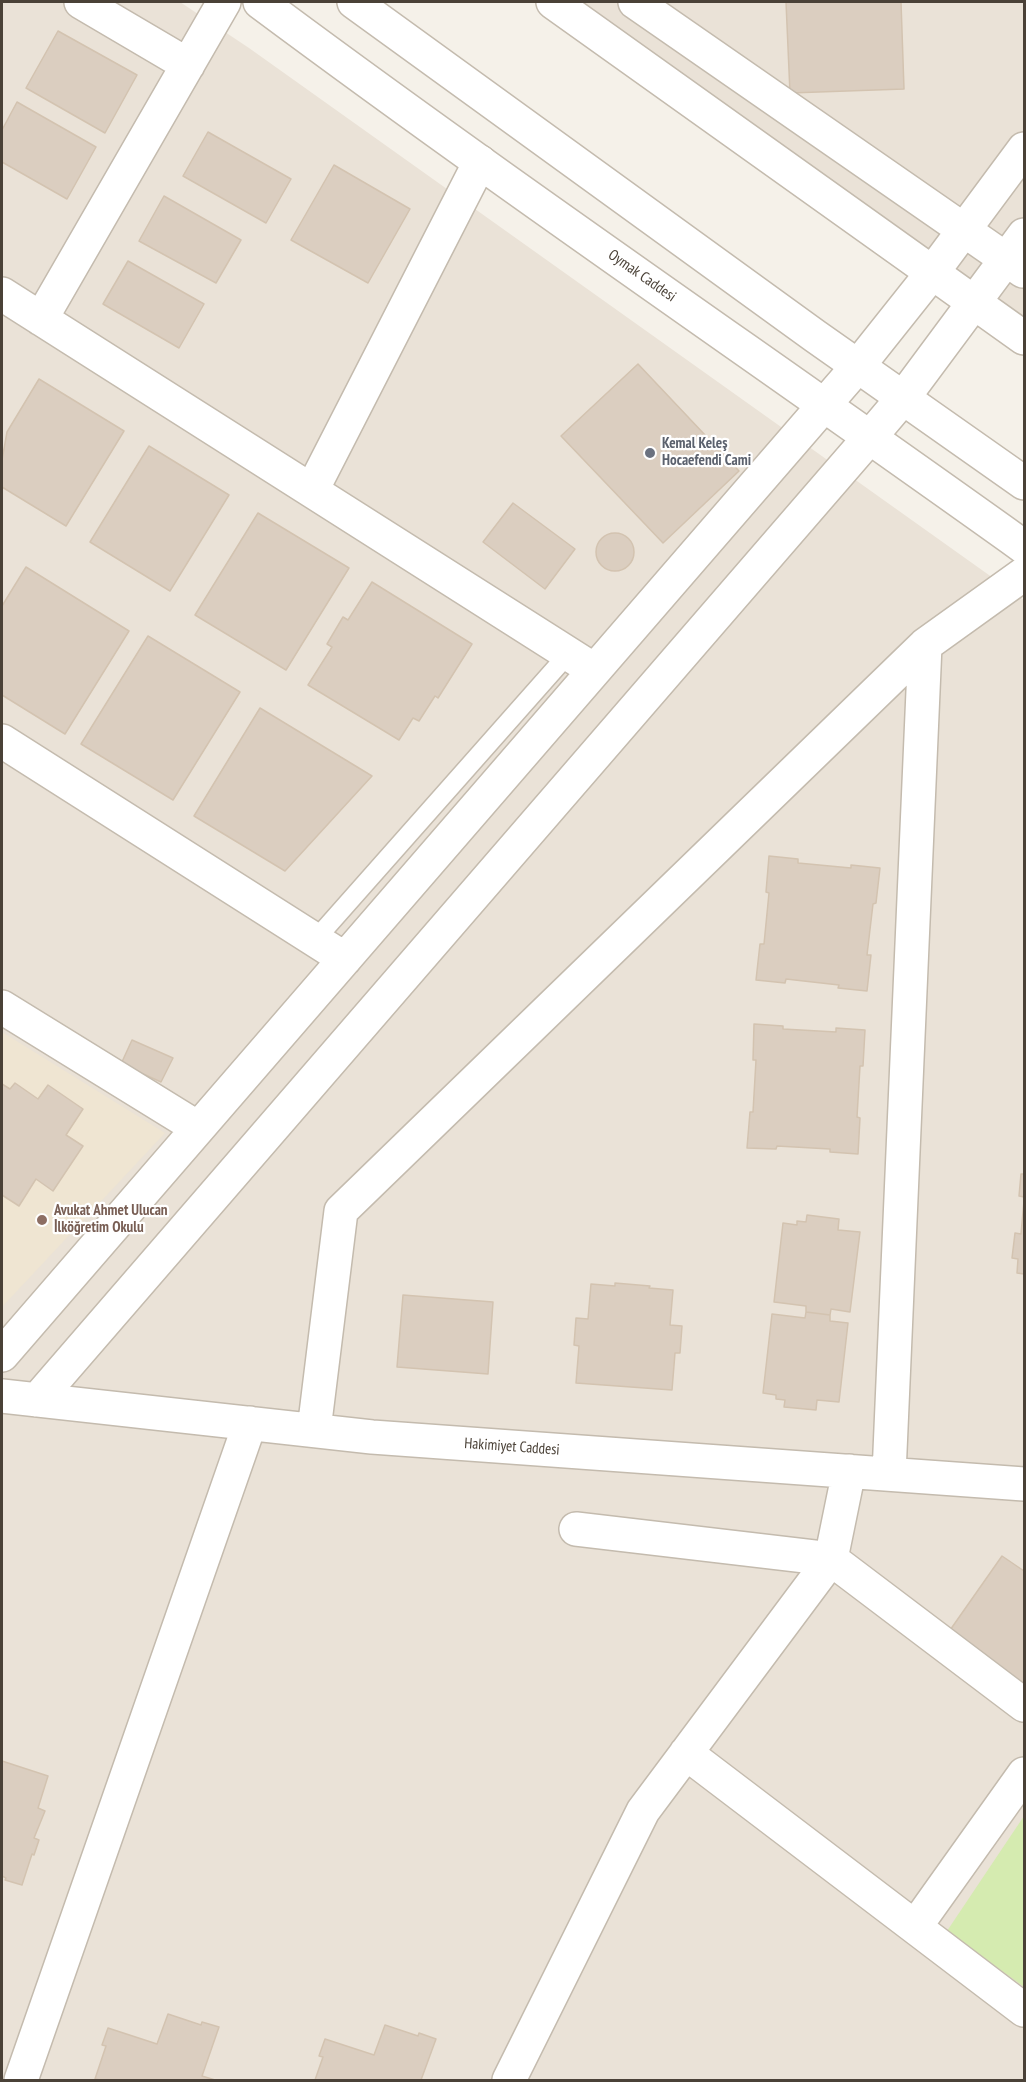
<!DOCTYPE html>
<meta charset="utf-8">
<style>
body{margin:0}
#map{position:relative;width:1026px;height:2082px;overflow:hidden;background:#f5f1e9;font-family:"PT Sans Narrow",sans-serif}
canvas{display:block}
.frame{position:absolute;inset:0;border:3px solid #4a4137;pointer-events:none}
</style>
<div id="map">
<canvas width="1026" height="2082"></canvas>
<div class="frame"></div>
</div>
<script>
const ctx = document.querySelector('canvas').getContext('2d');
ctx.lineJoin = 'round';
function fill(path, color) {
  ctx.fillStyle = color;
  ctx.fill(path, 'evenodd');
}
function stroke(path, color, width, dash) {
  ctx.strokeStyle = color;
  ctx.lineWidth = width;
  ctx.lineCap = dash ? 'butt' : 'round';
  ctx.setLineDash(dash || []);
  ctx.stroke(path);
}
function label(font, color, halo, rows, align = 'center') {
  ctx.font = font + ' "PT Sans Narrow",sans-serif';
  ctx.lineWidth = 4.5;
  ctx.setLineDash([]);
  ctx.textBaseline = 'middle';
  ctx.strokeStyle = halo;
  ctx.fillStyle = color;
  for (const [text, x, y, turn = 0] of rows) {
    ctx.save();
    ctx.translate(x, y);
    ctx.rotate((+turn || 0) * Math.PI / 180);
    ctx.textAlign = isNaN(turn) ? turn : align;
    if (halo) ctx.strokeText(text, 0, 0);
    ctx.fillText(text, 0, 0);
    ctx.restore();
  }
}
fill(new Path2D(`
 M2 2H180L249 48 1024 600V2080H2Z
 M572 2H1024V324Z`), '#eae2d7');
fill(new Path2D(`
 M2 1032 165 1133 2 1307Z`), '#efe5d2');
fill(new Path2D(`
 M1024 1816V1987L947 1931Z`), '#d5ebb0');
const building = new Path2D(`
 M786 2H901L904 89 790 93Z
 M58 31 137 75 105 133 26 88Z
 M17 102 96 147 67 199 2 162V130Z
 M208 132 291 179 266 223 183 176Z
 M334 165 410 209 368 283 291 240Z
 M164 196 241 240 216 283 139 241Z
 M128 261 204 304 179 348 103 304Z
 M638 364 739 471 663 543 561 436Z
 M39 379 124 431 66 526 2 487V460L7 432Z
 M149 446 229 495 170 591 90 542Z
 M513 503 575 549 545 589 483 542Z
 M258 513 349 568 286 670 195 615Z
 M596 552a19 19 0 1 1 38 0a19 19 0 1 1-38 0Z
 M26 567 129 631 65 734 2 695V606Z
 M372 582 472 644 438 698 435 696 419 721 413 718 399 740 308 685 332 647 327 644 343 617 348 620Z
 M148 636 240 692 173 800 81 744Z
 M260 708 372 776 285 871 194 816Z
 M769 856 798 859V863L851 868V865L880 868 876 903 873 904 867 955H871L867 991 838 988 839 985 786 979 785 983 756 980 760 944H764L769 893 766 892Z
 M754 1024 783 1026V1029L836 1032V1028L865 1030 863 1066H860L857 1117 860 1118 858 1154 830 1152V1149L777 1146 776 1149 747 1148 750 1112H753L756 1060H753Z
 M132 1040 173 1058 161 1082 121 1064Z
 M15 1083 38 1099 48 1085 83 1109 66 1135 83 1146 53 1191 36 1179 19 1206 2 1195V1084L10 1089Z
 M1021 1174H1024V1197L1019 1196Z
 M1024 1201V1274L1017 1273 1018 1259 1012 1258 1015 1233 1021 1234Z
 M807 1215 839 1219 838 1230 860 1232 850 1312 831 1309 830 1315 806 1312V1306L774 1302 783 1223 797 1225V1221L806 1222Z
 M615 1283 650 1286 649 1288 673 1290 670 1325 682 1326 680 1353H675L672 1390 576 1383 579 1346 574 1345 576 1318 588 1319 591 1284 615 1286Z
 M403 1295 493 1302 488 1374 397 1367Z
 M806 1312 830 1315V1321L848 1323 839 1402 817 1400 816 1410 784 1407 785 1400 776 1399V1395L763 1393 772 1314 805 1318Z
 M1002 1556 1024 1571V1686L948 1633Z
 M2 1761 48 1776 38 1808 45 1811 34 1838 39 1840 34 1855 32 1854 22 1885 5 1880 6 1878 2 1876Z
 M168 2014 201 2025 202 2022 219 2027 202 2076 215 2080H100L95 2079 106 2046 102 2045 108 2028 157 2044Z
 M385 2025 418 2036 419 2033 436 2039 421 2080H315L323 2057 319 2056 325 2039 374 2055Z`);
fill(building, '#dbcec0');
stroke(building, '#d3c3b0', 1.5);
const service = new Path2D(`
 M315 940 569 653`);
const minor = new Path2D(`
 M81 2 188 65
 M553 2 1024 338
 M635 2 1023 271
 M2 294 594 670
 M41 319 224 2
 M312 490 480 162
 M2 741 345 959
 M2 1007 198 1128
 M2 1355 858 366 932 273 1024 149
 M2 1396 372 1437 1024 1484
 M37 1400 870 437 903 398 1024 235
 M314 1430 341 1211 925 645 1024 574
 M889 1474 925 645
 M576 1529 831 1559 1024 1705
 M686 1753 1024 2010
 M915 1927 1024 1774
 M21 2080 250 1423
 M509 2080 643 1811 831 1559 849 1471`);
const tertiary = new Path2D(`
 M260 2C511 189 770 365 1024 547
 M354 2 815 336 1024 483`);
stroke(service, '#c4bbae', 21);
stroke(minor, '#c4bbae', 36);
stroke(tertiary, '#c4bbae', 36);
stroke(service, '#fff', 18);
stroke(minor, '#fff', 33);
stroke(tertiary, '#fff', 33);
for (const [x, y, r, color] of [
 [650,453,6,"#6b7280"],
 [42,1220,6,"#8d6e63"]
]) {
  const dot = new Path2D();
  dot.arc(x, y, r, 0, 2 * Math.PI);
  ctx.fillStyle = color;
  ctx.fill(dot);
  stroke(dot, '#fff', 2);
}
label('15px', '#4a4137', '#fff', [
 ["Oymak Caddesi",642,276,35],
 ["Hakimiyet Caddesi",512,1447,4]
]);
label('bold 15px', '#5b616d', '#fff', [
 ["Kemal Keleş",662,444],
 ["Hocaefendi Cami",662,461]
], 'left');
label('bold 15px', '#785e54', '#fff', [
 ["Avukat Ahmet Ulucan",54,1211],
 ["İlköğretim Okulu",54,1228]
], 'left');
</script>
